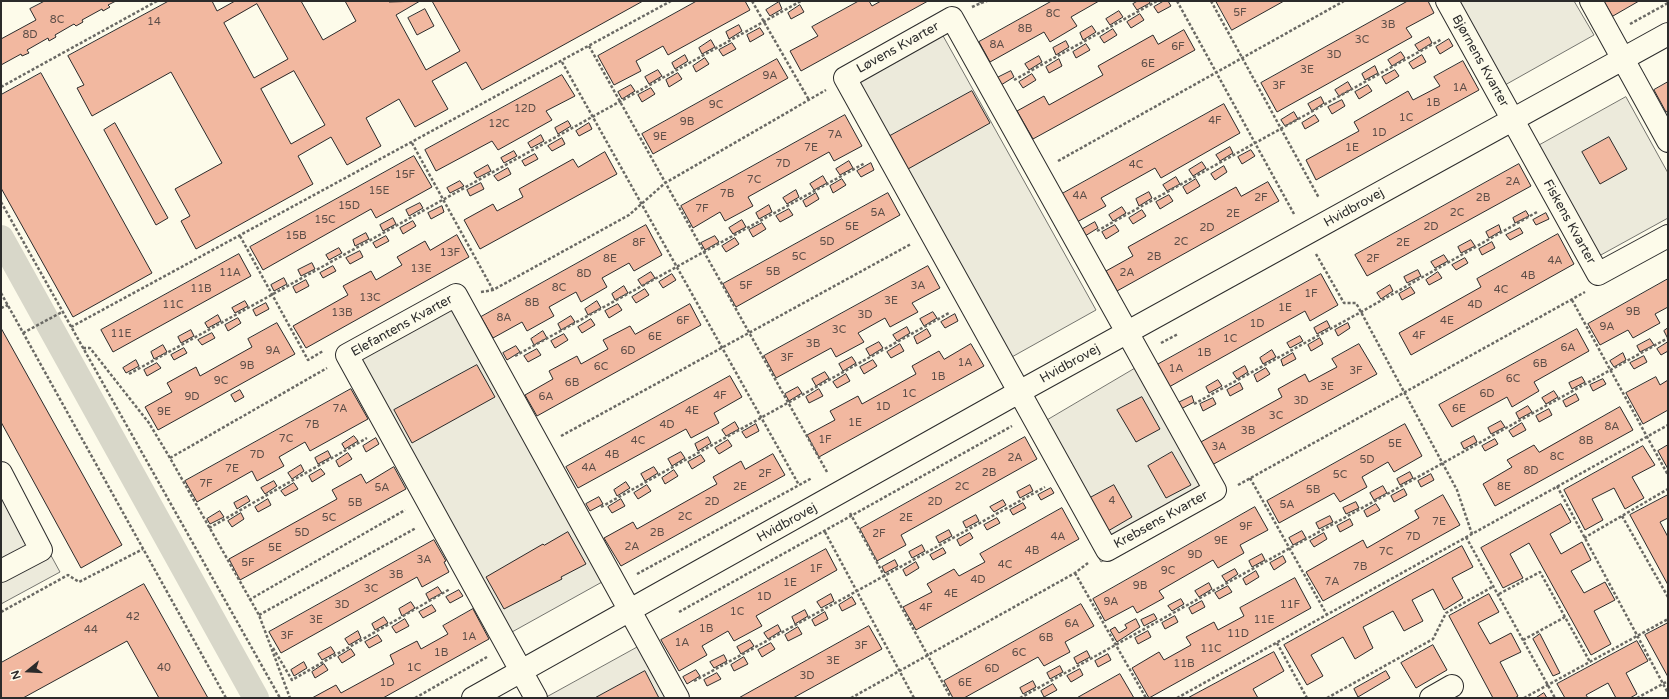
<!DOCTYPE html>
<meta charset="utf-8">
<style>
body{margin:0}
#map{position:relative;width:1669px;height:699px;overflow:hidden;background:#fdfbea;font-family:"Varela Round",sans-serif}
canvas{display:block}
.frame{position:absolute;inset:0;border:2px solid #2b2b2b;pointer-events:none}
.north{position:absolute;left:8px;top:651px;width:40px;height:40px;-webkit-text-stroke:3px #fdfbea;paint-order:stroke;rotate:252deg;font-size:11px;font-weight:700;line-height:16px;text-align:center;color:#2b2b2b}
.north::after{content:'';display:block;margin:auto;width:14px;height:18px;background:#2b2b2b;clip-path:polygon(50% 0,100% 100%,50% 72%,0 100%)}
</style>
<div id="map">
<canvas width="1669" height="699"></canvas>
<div class="frame"></div>
<div class="north">N</div>
</div>
<script>
const ctx = document.querySelector('canvas').getContext('2d');
ctx.lineJoin = 'round';
function fill(path, color) {
  ctx.fillStyle = color;
  ctx.fill(path, 'evenodd');
}
function stroke(path, color, width, dash) {
  ctx.strokeStyle = color;
  ctx.lineWidth = width;
  ctx.lineCap = dash ? 'butt' : 'round';
  ctx.setLineDash(dash || []);
  ctx.stroke(path);
}
function label(font, color, halo, rows, align = 'center') {
  ctx.font = font + ' "Varela Round",sans-serif';
  ctx.lineWidth = 3;
  ctx.setLineDash([]);
  ctx.textBaseline = 'middle';
  ctx.strokeStyle = halo;
  ctx.fillStyle = color;
  for (const [text, x, y, turn = 0] of rows) {
    ctx.save();
    ctx.translate(x, y);
    ctx.rotate((+turn || 0) * Math.PI / 180);
    ctx.textAlign = isNaN(turn) ? turn : align;
    if (halo) ctx.strokeText(text, 0, 0);
    ctx.fillText(text, 0, 0);
    ctx.restore();
  }
}
const parking = new Path2D(`
 M1458 1H1574L1594 35 1505 85Z
 M942 34 1096 310 1010 358 856 82Z
 M1626 97 1668 173V218L1599 256 1538 146Z
 M456 295 611 577 503 637 353 365Z
 M1146 362 1222 497 1101 562 1029 431Z
 M1 464 60 572 1 604Z
 M647 642 678 698H545Z`);
fill(parking, '#eceadb');
stroke(parking, '#74746e', 1);
stroke(new Path2D(`
 M1 238 256 698`), '#d8d7c9', 26);
const building = new Path2D(`
 M45 1H116L108 5 110 7 103 11 102 9 82 20 83 22 76 26 74 24 55 35 56 37 49 41 48 38 27 50 29 53 22 56 21 54 1 65V39L36 20 30 9Z
 M169 1H212L217 11 235 1H301L323 40 356 21 345 1H389V2L420 1 396 15 426 70 460 51 432 1H643L482 90 466 62 432 81 448 109 415 127 399 99 366 118 381 146 347 165 331 137 298 156 313 184 196 249 181 221 190 216 175 189 222 163 171 72 92 116 77 88 84 85 68 56ZM257 4 288 59 254 78 224 23ZM294 71 325 125 291 144 261 89Z
 M697 1H745L750 10 668 55 663 46 636 61 641 71 614 85 598 56Z
 M859 1H869L872 6 881 1H928L801 71 790 51 818 36 812 27Z
 M1052 1H1099L1071 17 1077 26 1050 42 1044 32 990 62 979 42Z
 M1138 1H1149L1150 3 1137 10 1133 4Z
 M1164 1H1168L1171 6 1158 13 1154 7Z
 M1216 1H1284L1232 30Z
 M1408 1H1428L1434 13 1406 28 1412 37 1277 112 1261 83Z
 M1604 1H1639L1613 16Z
 M779 2 782 9 770 16 766 10Z
 M800 5 804 12 791 19 788 13Z
 M425 9 434 26 417 35 408 18Z
 M1119 11 1123 17 1110 25 1106 19Z
 M1140 14 1144 20 1131 28 1127 22Z
 M739 25 742 31 729 39 726 32Z
 M1092 26 1096 32 1083 40 1080 33Z
 M760 28 764 34 750 42 747 35Z
 M1113 29 1117 35 1104 43 1100 37Z
 M1184 30 1195 50 1033 139 1017 111 1044 96 1049 105 1103 75 1098 66 1153 35 1158 44Z
 M1429 37 1432 43 1419 51 1415 45Z
 M1449 39 1453 46 1440 54 1436 47Z
 M711 40 715 47 702 54 699 48Z
 M1066 41 1069 47 1056 55 1053 48Z
 M732 43 736 49 723 56 719 50Z
 M1086 44 1090 50 1076 58 1073 52Z
 M1401 52 1405 58 1392 66 1388 60Z
 M685 55 688 61 675 69 672 63Z
 M1422 55 1426 62 1413 69 1409 63Z
 M1039 56 1042 62 1029 70 1025 64Z
 M705 58 709 64 696 72 693 66Z
 M777 59 788 78 653 154 642 134Z
 M1059 59 1062 66 1049 73 1046 67Z
 M1463 61 1479 90 1316 180 1306 160 1359 131 1354 122 1408 91 1413 100 1440 86 1434 77Z
 M1375 66 1378 73 1365 80 1362 74Z
 M658 70 662 76 649 84 645 77Z
 M1395 70 1399 76 1386 84 1382 77Z
 M1011 71 1014 77 1001 85 997 78Z
 M41 73 152 273 73 317 1 188V95Z
 M678 73 682 79 669 87 666 80Z
 M1032 74 1036 80 1023 88 1019 82Z
 M562 75 575 96 546 111 552 120 498 150 492 141 436 171 425 150Z
 M1348 82 1352 89 1339 96 1335 90Z
 M1668 82V111L1666 112 1654 90Z
 M631 85 635 91 622 99 618 92Z
 M1368 85 1372 91 1359 99 1355 92Z
 M651 88 655 94 642 102 638 95Z
 M972 91 990 123 908 169 890 136Z
 M1321 97 1324 103 1312 111 1308 104Z
 M1342 100 1345 106 1332 114 1328 107Z
 M1224 104 1240 133 1161 178 1155 168 1101 198 1106 206 1077 222 1062 194Z
 M1294 112 1298 119 1285 126 1281 120Z
 M845 115 862 146 834 161 829 152 748 197 753 206 725 221 720 212 693 228 681 206Z
 M1315 115 1319 121 1305 129 1302 123Z
 M568 121 571 126 558 134 555 128Z
 M115 123 168 218 156 225 104 130Z
 M589 123 592 129 579 136 576 131Z
 M541 135 544 141 531 148 528 143Z
 M1609 137 1627 169 1600 184 1582 152Z
 M562 138 565 144 552 151 548 146Z
 M1230 147 1233 153 1220 161 1216 155Z
 M1251 150 1255 156 1242 164 1238 157Z
 M514 151 517 156 504 163 501 158Z
 M605 152 617 174 480 249 464 220 493 204 497 211 523 197 519 189 573 159 578 167Z
 M535 154 538 159 525 166 522 161Z
 M414 156 432 187 376 218 371 209 263 270 250 247Z
 M849 161 853 168 840 175 836 169Z
 M1202 162 1206 168 1193 176 1189 170Z
 M871 163 874 170 861 177 857 171Z
 M1519 164 1531 186 1367 276 1355 255Z
 M488 165 491 171 477 178 474 173Z
 M1224 166 1227 172 1215 180 1211 174Z
 M508 168 511 174 498 181 494 176Z
 M823 176 827 183 814 190 810 184Z
 M1176 177 1180 184 1167 191 1163 185Z
 M842 179 846 185 833 193 830 186Z
 M1196 179 1200 186 1187 194 1183 187Z
 M460 181 464 186 450 193 447 188Z
 M1268 182 1279 201 1117 291 1106 271 1133 256 1128 247 1236 187 1241 196Z
 M481 183 484 189 470 196 467 190Z
 M796 190 799 197 787 204 783 198Z
 M1149 192 1152 198 1139 206 1136 199Z
 M816 193 819 199 806 207 803 201Z
 M888 193 900 215 736 307 723 284Z
 M1169 195 1173 201 1160 209 1156 202Z
 M420 203 423 208 409 216 406 210Z
 M769 205 772 212 759 219 756 213Z
 M442 206 444 212 431 219 428 213Z
 M1122 207 1126 213 1113 221 1109 215Z
 M789 209 793 215 780 222 776 216Z
 M1142 210 1146 216 1133 224 1129 218Z
 M1526 211 1529 216 1515 223 1513 218Z
 M1546 213 1549 219 1536 225 1533 220Z
 M393 218 396 224 383 231 380 225Z
 M742 220 746 227 733 234 729 228Z
 M413 221 416 226 403 234 400 228Z
 M1095 222 1098 228 1085 236 1081 230Z
 M762 223 766 229 753 237 749 230Z
 M646 225 662 255 634 271 629 263 602 278 607 287 581 302 576 292 549 307 554 316 527 331 522 322 493 338 481 317Z
 M1115 225 1119 231 1106 239 1102 232Z
 M1499 225 1501 231 1489 238 1486 232Z
 M1520 228 1523 233 1510 240 1506 235Z
 M366 233 369 239 355 246 353 240Z
 M1558 234 1574 264 1411 355 1399 333 1481 287 1477 279Z
 M457 235 469 257 306 348 293 326 348 295 343 286 371 271 376 280 402 265 397 257 425 241 430 250Z
 M386 236 389 241 376 248 373 243Z
 M715 236 719 242 705 250 701 243Z
 M735 238 739 244 726 252 722 246Z
 M1471 240 1475 246 1461 253 1458 247Z
 M1492 242 1495 248 1482 255 1479 249Z
 M339 248 342 253 329 260 326 255Z
 M360 251 363 257 350 264 346 258Z
 M239 254 251 276 113 352 101 330Z
 M1444 255 1448 261 1435 268 1431 262Z
 M1465 258 1468 263 1456 270 1452 265Z
 M312 263 315 269 301 276 298 270Z
 M333 266 336 271 323 278 320 273Z
 M928 266 940 288 912 303 918 312 890 327 885 318 858 333 864 342 836 357 831 348 776 378 764 356Z
 M1418 270 1421 276 1407 283 1404 277Z
 M651 272 655 278 642 286 638 280Z
 M1438 272 1442 278 1429 285 1426 280Z
 M672 274 676 280 663 288 659 282Z
 M1321 274 1338 305 1310 321 1305 311 1169 387 1157 365Z
 M284 278 287 284 274 291 271 285Z
 M1668 279V307L1655 314 1660 323 1633 338 1628 330 1600 345 1588 324Z
 M306 280 309 286 296 293 293 287Z
 M1390 285 1393 291 1381 299 1377 293Z
 M624 286 628 293 615 300 612 294Z
 M1411 287 1415 293 1402 300 1399 294Z
 M645 289 649 295 636 303 632 297Z
 M245 301 248 306 235 313 232 308Z
 M597 301 601 308 588 315 585 309Z
 M266 303 269 309 256 316 253 310Z
 M618 304 622 310 609 318 605 311Z
 M690 304 701 325 537 416 525 395 553 379 549 371 577 356 581 364 608 349 603 340 630 326 635 334Z
 M933 312 937 318 924 326 920 319Z
 M955 314 958 321 945 328 941 322Z
 M218 315 221 321 208 328 205 323Z
 M571 316 575 322 561 330 558 324Z
 M238 318 241 323 228 331 225 325Z
 M591 319 595 325 582 333 578 327Z
 M1327 321 1330 327 1317 334 1314 328Z
 M277 323 295 354 158 430 145 407 172 392 167 383 196 367 200 376 252 347 248 339Z
 M1348 323 1350 328 1338 336 1335 330Z
 M907 327 910 333 897 341 893 335Z
 M1 328 122 545 81 568 1 422Z
 M1668 328V337H1667L1664 331Z
 M927 329 931 336 917 344 914 337Z
 M1577 329 1589 351 1534 382 1539 391 1512 407 1507 397 1452 427 1439 405Z
 M191 330 194 336 181 343 178 337Z
 M543 331 547 338 534 345 531 339Z
 M212 333 215 338 202 345 198 340Z
 M564 334 568 340 555 348 551 341Z
 M1300 336 1303 341 1290 348 1287 343Z
 M1320 338 1323 344 1311 351 1308 345Z
 M1650 339 1654 345 1640 352 1637 346Z
 M879 342 883 348 870 356 866 349Z
 M1668 342V351L1661 355 1657 349Z
 M900 344 904 351 891 358 887 352Z
 M971 344 984 366 819 457 807 435 835 420 830 411 858 396 862 404 916 374 912 366 939 351 944 359Z
 M1359 344 1377 374 1212 465 1199 443 1282 397 1278 389 1305 374 1309 382 1337 367 1332 359Z
 M163 345 167 352 154 359 151 352Z
 M516 346 520 352 507 360 503 353Z
 M184 348 187 353 174 360 171 355Z
 M537 349 541 355 528 362 524 356Z
 M1272 350 1276 357 1263 364 1260 358Z
 M1293 353 1296 359 1283 366 1281 360Z
 M1623 353 1626 360 1614 367 1610 361Z
 M1644 356 1647 362 1634 369 1630 363Z
 M852 357 856 363 843 371 839 364Z
 M136 360 139 366 126 373 123 368Z
 M873 360 877 366 864 374 860 367Z
 M157 363 161 368 147 376 144 370Z
 M477 365 495 397 412 443 394 410Z
 M1245 366 1248 372 1237 379 1233 373Z
 M1266 368 1270 374 1257 382 1254 375Z
 M825 372 829 378 816 386 812 379Z
 M846 374 850 381 837 388 833 382Z
 M730 376 742 397 714 413 719 423 691 438 686 429 578 488 566 467Z
 M1582 377 1585 382 1572 389 1569 383Z
 M1656 377 1660 385 1668 380V410L1643 424 1626 393Z
 M1603 379 1606 384 1593 391 1590 385Z
 M1218 380 1222 386 1209 393 1206 387Z
 M1240 383 1243 389 1230 396 1227 390Z
 M798 387 802 393 789 401 785 394Z
 M351 389 368 419 310 451 305 442 279 457 284 466 257 481 252 471 197 502 185 481Z
 M819 389 823 396 809 403 806 397Z
 M240 390 244 397 235 402 231 395Z
 M1554 391 1558 397 1546 404 1542 398Z
 M1576 394 1579 400 1566 407 1563 401Z
 M1192 396 1194 402 1181 409 1178 403Z
 M1142 397 1160 429 1136 442 1117 410Z
 M1213 398 1216 404 1203 411 1200 404Z
 M1528 406 1532 412 1519 419 1516 413Z
 M1620 407 1633 430 1495 506 1483 484 1512 467 1507 460 1534 445 1539 452Z
 M1549 409 1552 415 1539 422 1536 416Z
 M1501 421 1505 427 1491 434 1488 428Z
 M735 422 739 429 726 436 722 430Z
 M1522 423 1526 430 1513 437 1509 431Z
 M756 424 759 431 746 438 742 432Z
 M1405 424 1422 456 1394 472 1388 462 1362 477 1367 487 1340 502 1334 493 1279 523 1267 501Z
 M354 436 358 441 345 449 342 444Z
 M1474 436 1477 442 1464 449 1461 443Z
 M708 437 711 443 698 451 695 444Z
 M1025 437 1037 459 901 535 906 545 877 561 860 529Z
 M376 438 379 444 366 452 363 446Z
 M1495 439 1498 444 1485 451 1482 446Z
 M728 440 732 446 719 454 715 448Z
 M1668 445V469L1658 451Z
 M1643 446 1655 465 1632 477 1644 498 1625 509 1614 488 1592 499 1603 520 1585 530 1564 490Z
 M328 451 331 457 318 464 315 458Z
 M681 452 685 458 672 466 668 459Z
 M1172 452 1191 485 1166 498 1148 466Z
 M348 453 352 459 339 467 336 461Z
 M773 454 785 475 621 566 604 538 633 522 637 529 717 484 713 477 741 461 745 469Z
 M701 455 705 461 692 469 688 462Z
 M301 465 304 471 292 479 288 473Z
 M394 467 406 489 240 580 229 559 337 499 332 490 361 474 366 483Z
 M654 467 658 473 645 481 641 474Z
 M321 469 325 474 312 482 309 476Z
 M674 470 678 476 665 484 662 478Z
 M1410 472 1413 478 1400 485 1397 479Z
 M1431 474 1434 480 1421 487 1418 481Z
 M274 481 277 486 265 494 261 488Z
 M626 482 630 488 617 496 614 490Z
 M294 483 298 489 285 496 281 491Z
 M647 485 651 491 638 499 634 493Z
 M1030 485 1033 491 1020 498 1017 492Z
 M1114 485 1132 517 1108 531 1090 498Z
 M1383 486 1387 493 1374 500 1370 493Z
 M1051 488 1054 493 1041 500 1038 495Z
 M1404 489 1407 495 1394 502 1391 496Z
 M1443 495 1460 525 1323 601 1306 572 1363 540 1367 548 1419 518 1415 511Z
 M1668 495V518L1660 522 1668 537V585L1630 515Z
 M247 496 250 501 237 509 234 503Z
 M599 497 603 504 590 511 586 504Z
 M268 499 271 505 258 512 255 507Z
 M621 499 625 506 612 513 608 507Z
 M1003 500 1006 505 994 512 990 507Z
 M1356 502 1359 508 1346 514 1343 508Z
 M1023 503 1026 508 1013 515 1010 510Z
 M1376 504 1380 510 1367 517 1364 511Z
 M1561 504 1571 522 1550 534 1561 554 1582 542 1591 560 1571 571 1584 593 1605 582 1615 600 1594 611 1611 644 1591 655 1529 543 1510 554 1523 578 1503 588 1481 548Z
 M1255 507 1268 530 1240 545 1244 553 1218 568 1213 560 1159 591 1164 598 1137 613 1133 606 1105 621 1093 599Z
 M1062 508 1079 539 916 630 903 607 932 592 927 584 954 569 959 576 985 562 980 554Z
 M220 511 224 517 210 524 207 519Z
 M241 513 244 519 232 527 228 521Z
 M976 515 979 521 966 528 963 522Z
 M1330 516 1333 522 1319 529 1316 523Z
 M997 518 1000 523 987 530 984 525Z
 M1350 519 1353 525 1340 532 1337 526Z
 M949 530 952 536 939 543 936 537Z
 M1302 531 1306 538 1293 545 1289 538Z
 M568 532 586 564 561 577 562 579 504 609 486 577 543 544 544 545Z
 M970 533 973 538 960 546 957 540Z
 M1324 533 1327 539 1314 547 1310 541Z
 M434 540 446 561 444 562 449 572 422 587 417 577 281 653 269 632Z
 M922 545 925 551 912 558 909 552Z
 M1462 546 1473 567 1452 578 1463 598 1444 610 1433 589 1412 600 1423 621 1404 631 1393 611 1363 627 1373 648 1355 659 1343 637 1311 655 1323 676 1307 685 1284 645Z
 M943 548 946 553 933 560 930 555Z
 M826 549 837 570 756 616 762 626 734 641 728 631 702 646 707 655 679 671 661 640Z
 M1262 554 1265 560 1252 567 1249 561Z
 M1283 556 1286 562 1274 570 1270 563Z
 M895 560 898 566 885 573 882 567Z
 M916 562 919 568 906 576 903 570Z
 M1235 569 1238 574 1226 582 1222 576Z
 M1256 571 1259 577 1246 585 1243 579Z
 M1295 578 1311 608 1149 698 1132 668 1159 652 1164 660 1191 645 1186 637 1214 622 1218 630 1244 616 1240 608Z
 M1209 583 1212 589 1199 597 1195 591Z
 M144 584 208 698H159L127 641 23 698H1V663Z
 M1228 586 1232 592 1219 599 1215 593Z
 M438 587 442 593 429 600 426 594Z
 M459 590 463 596 450 603 446 597Z
 M831 594 834 601 821 608 817 602Z
 M1489 594 1499 612 1478 623 1490 644 1511 633 1521 652 1500 662 1518 696 1515 698H1493L1449 616Z
 M852 597 856 604 842 611 839 605Z
 M1181 599 1184 604 1172 611 1168 606Z
 M1202 601 1205 607 1192 614 1189 608Z
 M411 602 415 608 402 616 399 609Z
 M1081 604 1094 626 1065 642 1070 652 1044 666 1038 657 964 698H953L944 681Z
 M432 605 436 611 423 618 419 612Z
 M473 609 489 639 383 698H312L336 685 341 693 394 664 390 655 417 641 421 649 448 634 443 626Z
 M805 610 808 616 795 624 792 617Z
 M825 612 828 619 815 626 812 620Z
 M1154 614 1157 619 1144 626 1141 620Z
 M1175 616 1178 622 1165 629 1162 623Z
 M384 617 388 623 375 630 372 624Z
 M405 619 409 626 396 633 392 627Z
 M1136 619 1140 627 1117 642 1110 630 1115 627 1119 633 1127 628 1125 625Z
 M1668 623V677L1645 635Z
 M778 625 781 631 768 639 764 633Z
 M869 626 882 649 793 698H739Z
 M798 627 802 634 788 641 785 635Z
 M358 631 361 638 349 645 345 639Z
 M1148 631 1151 637 1138 644 1135 638Z
 M1540 634 1560 673 1553 676 1533 639Z
 M378 635 382 641 369 648 365 642Z
 M750 640 754 646 741 654 737 647Z
 M1637 641 1648 661 1626 673 1637 694 1630 698H1616L1608 683 1586 695 1588 698H1565L1557 684Z
 M771 643 775 649 762 657 758 650Z
 M1433 645 1447 670 1416 688 1401 663Z
 M331 647 335 653 322 660 318 654Z
 M351 649 355 655 342 663 338 657Z
 M1087 651 1090 657 1077 664 1074 658Z
 M1274 652 1284 671 1253 689 1258 698H1188Z
 M1108 654 1111 660 1098 667 1095 661Z
 M724 655 727 661 714 668 710 662Z
 M744 657 748 664 734 671 731 665Z
 M304 662 307 668 294 676 291 670Z
 M324 664 328 670 315 678 312 672Z
 M1060 666 1063 672 1050 679 1047 673Z
 M1080 669 1083 675 1071 682 1067 676Z
 M696 670 700 676 687 684 683 677Z
 M645 671 659 698H595Z
 M1386 671 1390 678 1358 697 1354 689Z
 M717 673 721 679 707 686 704 680Z
 M1120 674 1134 698H1077Z
 M1033 681 1036 687 1023 694 1020 688Z
 M1053 684 1057 690 1044 697 1041 691Z
 M1544 693 1547 698H1536Z`);
fill(building, '#f2b8a0');
stroke(building, '#2b2b2b', 1);
const minor = new Path2D(`
 M1447 1 1598 274 1668 236
 M1591 1 1668 141
 M952 18 1215 490 1107 550 845 78Z
 M1 473 41 550 1 571
 M473 698 1019 392 1668 34
 M536 698 347 355 456 295 678 698
 M1431 698 1452 686`);
stroke(minor, '#2b2b2b', 24);
stroke(new Path2D(`
 M752 1 809 100
 M1177 1 1294 214
 M1211 1 1319 198
 M981 3 987 1
 M972 7 981 3 980 1
 M1630 24 1668 3
 M589 46 827 472
 M562 62 799 485
 M1014 80 1157 1
 M1 87 157 1
 M412 143 493 290
 M1058 161 1344 1
 M1 202 280 698
 M1097 231 1442 39
 M240 236 308 360 323 351
 M1316 254 1344 303H1356L1361 312 1457 490 1472 534
 M481 292 493 290 629 215 665 183 826 90
 M1 293 226 698
 M1572 300 1668 475
 M1 308 8 305
 M71 327 671 1
 M23 333 62 312
 M1161 343 1178 334
 M83 348H90L149 423 170 458 259 615 290 698
 M515 356 865 163
 M129 374 801 1
 M1194 404 1361 312 1537 212
 M561 436 911 244
 M170 458 327 368
 M1250 478 1327 615
 M1238 485 1585 292
 M1557 486 1668 693
 M601 507 949 313
 M850 513 951 698
 M1622 516 1668 597
 M209 528 367 438
 M825 532 914 698
 M1466 537 1555 698
 M1584 538 1668 489
 M1075 573 1146 698
 M637 574 812 478
 M1499 594 1540 572 1590 662
 M249 600 405 510
 M1 612 68 575 79 582 143 549
 M679 612 1012 426
 M259 615 416 528
 M1523 640 1565 617
 M1277 643 1307 698
 M273 648 292 680 450 589
 M694 681 1045 487
 M415 698 487 657
 M851 698 1075 573 1088 563
 M1020 698 1668 338
 M1177 698 1668 425
 M1327 698 1433 639 1446 613 1494 586
 M1524 698 1668 619
 M1637 698 1668 681`), '#6a6964', 2.5, [3, 2]);
stroke(minor, '#fdfbea', 22);
label('11px', '#5d4e48', null, [
 ["5F",1240,13],
 ["8C",1053,14],
 ["8C",57,20],
 ["14",154,22],
 ["3B",1388,25],
 ["8B",1025,29],
 ["8D",30,35],
 ["3C",1362,40],
 ["8A",997,45],
 ["6F",1178,47],
 ["3D",1334,55],
 ["6E",1148,64],
 ["3E",1307,70],
 ["9A",770,76],
 ["3F",1279,86],
 ["1A",1460,88],
 ["1B",1433,103],
 ["9C",716,105],
 ["12D",525,109],
 ["1C",1406,118],
 ["4F",1215,121],
 ["9B",687,122],
 ["12C",499,124],
 ["1D",1379,133],
 ["7A",835,135],
 ["9E",660,137],
 ["7E",811,148],
 ["1E",1352,148],
 ["7D",783,164],
 ["4C",1136,165],
 ["15F",405,175],
 ["7C",754,180],
 ["2A",1513,182],
 ["15E",379,191],
 ["7B",727,194],
 ["4A",1080,196],
 ["2F",1261,198],
 ["2B",1483,198],
 ["15D",349,206],
 ["7F",702,209],
 ["5A",878,213],
 ["2C",1457,213],
 ["2E",1233,214],
 ["15C",325,220],
 ["5E",852,227],
 ["2D",1431,227],
 ["2D",1207,228],
 ["15B",296,236],
 ["5D",827,242],
 ["2C",1181,242],
 ["8F",639,243],
 ["2E",1403,243],
 ["13F",450,253],
 ["5C",799,257],
 ["2B",1154,257],
 ["8E",610,259],
 ["2F",1373,259],
 ["4A",1555,261],
 ["13E",421,269],
 ["5B",773,272],
 ["11A",230,273],
 ["2A",1127,273],
 ["8D",584,274],
 ["4B",1528,276],
 ["5F",746,286],
 ["3A",918,286],
 ["8C",559,288],
 ["11B",201,289],
 ["4C",1501,290],
 ["1F",1311,294],
 ["13C",370,298],
 ["3E",891,301],
 ["8B",532,303],
 ["11C",173,305],
 ["4D",1475,305],
 ["1E",1285,308],
 ["9B",1633,312],
 ["13B",342,313],
 ["3D",865,315],
 ["8A",504,318],
 ["6F",683,321],
 ["4E",1447,321],
 ["1D",1257,324],
 ["9A",1607,327],
 ["3C",839,330],
 ["11E",121,334],
 ["4F",1419,336],
 ["6E",655,337],
 ["1C",1230,339],
 ["3B",813,344],
 ["6A",1568,348],
 ["9A",273,351],
 ["6D",628,351],
 ["1B",1204,353],
 ["3F",787,358],
 ["1A",965,363],
 ["6B",1540,364],
 ["9B",247,366],
 ["6C",601,367],
 ["1A",1176,369],
 ["3F",1356,371],
 ["1B",938,377],
 ["6C",1513,379],
 ["9C",221,381],
 ["6B",572,383],
 ["3E",1327,387],
 ["1C",909,394],
 ["6D",1487,394],
 ["4F",720,396],
 ["9D",192,397],
 ["6A",546,397],
 ["3D",1301,401],
 ["1D",883,407],
 ["7A",340,409],
 ["6E",1459,409],
 ["4E",692,411],
 ["9E",164,412],
 ["3C",1276,416],
 ["1E",855,423],
 ["7B",312,425],
 ["4D",667,425],
 ["8A",1612,427],
 ["3B",1248,431],
 ["7C",286,439],
 ["1F",825,440],
 ["4C",638,441],
 ["8B",1586,441],
 ["5E",1395,444],
 ["3A",1219,447],
 ["7D",257,455],
 ["4B",612,455],
 ["8C",1557,457],
 ["2A",1015,458],
 ["5D",1367,460],
 ["4A",589,468],
 ["7E",232,469],
 ["8D",1531,471],
 ["2B",989,473],
 ["2F",765,474],
 ["5C",1340,475],
 ["7F",206,484],
 ["2E",740,487],
 ["2C",962,487],
 ["8E",1504,487],
 ["5A",382,488],
 ["5B",1313,490],
 ["4",1112,501],
 ["2D",712,502],
 ["2D",935,502],
 ["5B",355,503],
 ["5A",1287,505],
 ["2C",685,517],
 ["5C",329,518],
 ["2E",906,518],
 ["7E",1439,522],
 ["9F",1246,527],
 ["5D",302,533],
 ["2B",657,533],
 ["2F",879,534],
 ["4A",1058,537],
 ["7D",1413,537],
 ["9E",1221,541],
 ["2A",632,547],
 ["5E",275,548],
 ["4B",1032,551],
 ["7C",1386,552],
 ["9D",1195,555],
 ["3A",424,560],
 ["5F",248,563],
 ["4C",1005,565],
 ["7B",1360,567],
 ["1F",816,569],
 ["9C",1168,571],
 ["3B",396,575],
 ["4D",978,580],
 ["7A",1332,582],
 ["1E",790,583],
 ["9B",1140,586],
 ["3C",371,589],
 ["4E",951,594],
 ["1D",764,597],
 ["9A",1111,602],
 ["3D",342,605],
 ["11F",1290,605],
 ["4F",926,608],
 ["1C",737,612],
 ["42",133,617],
 ["3E",316,620],
 ["11E",1264,620],
 ["6A",1072,624],
 ["1B",706,629],
 ["44",91,630],
 ["11D",1238,634],
 ["3F",287,636],
 ["1A",469,637],
 ["6B",1046,638],
 ["1A",682,643],
 ["3F",861,646],
 ["11C",1211,649],
 ["1B",441,653],
 ["6C",1019,653],
 ["3E",833,661],
 ["11B",1184,664],
 ["40",164,668],
 ["1C",414,668],
 ["6D",992,669],
 ["3D",807,676],
 ["1D",387,683],
 ["6E",965,683]
]);
label('13px', '#2b2b2b', '#fdfbea', [
 ["Løvens Kvarter",898,48,-29],
 ["Bjørnens Kvarter",1480,61,61],
 ["Hvidbrovej",1354,208,-29],
 ["Fiskens Kvarter",1569,222,61],
 ["Elefantens Kvarter",402,326,-29],
 ["Hvidbrovej",1070,364,-29],
 ["Krebsens Kvarter",1161,520,-29],
 ["Hvidbrovej",787,523,-29]
]);
</script>
